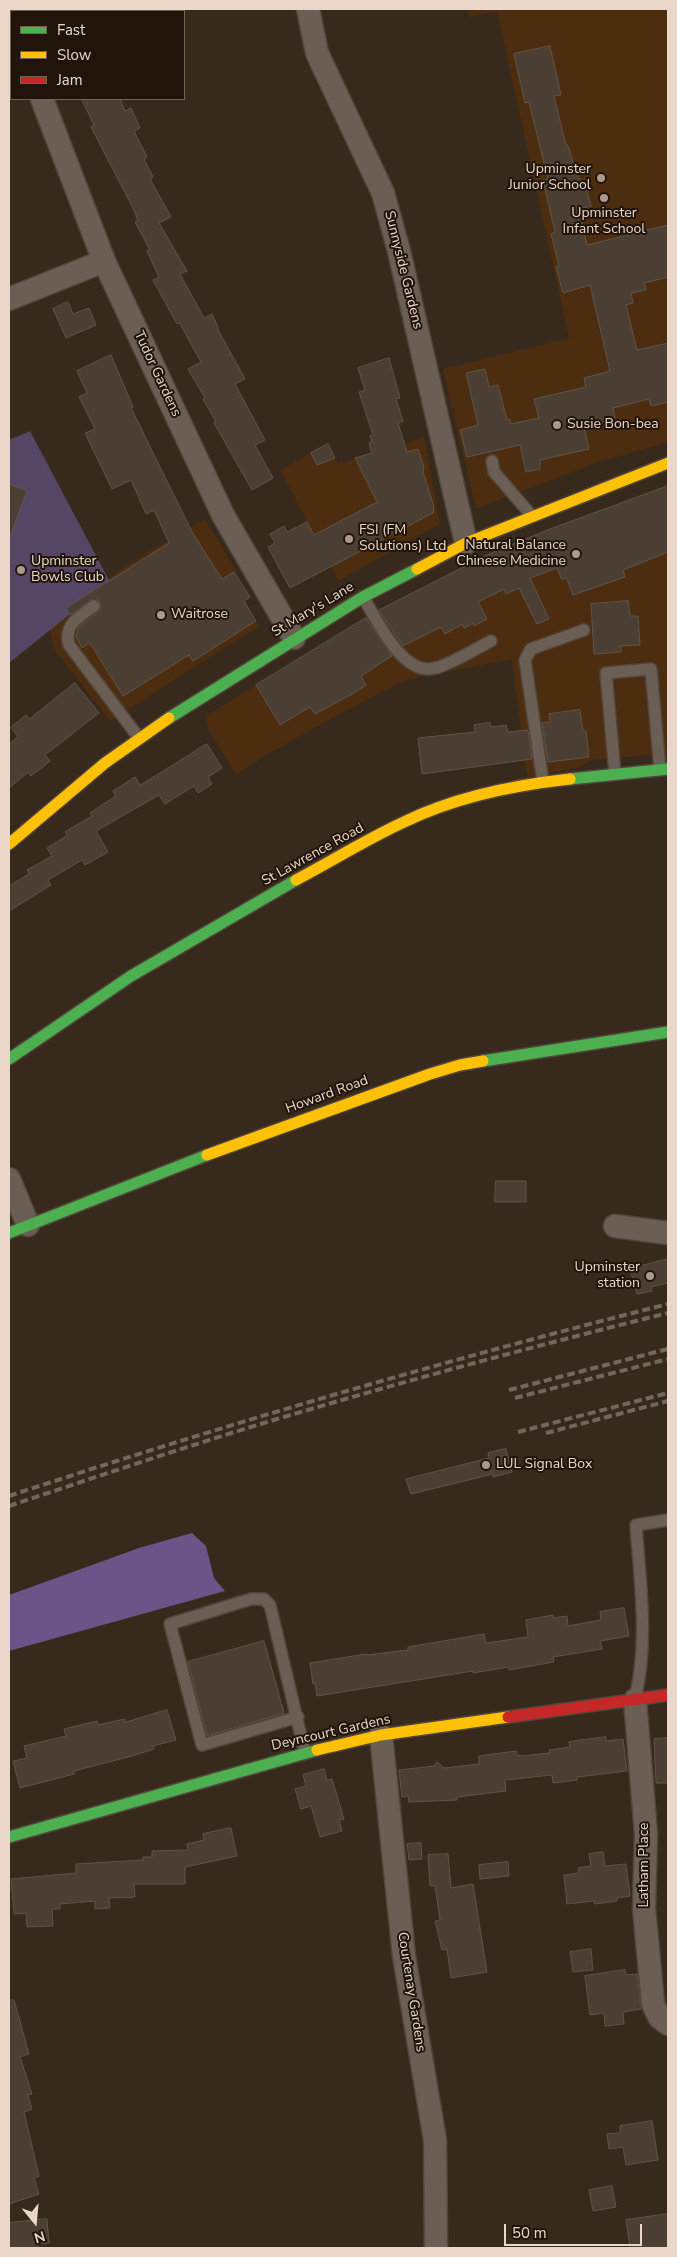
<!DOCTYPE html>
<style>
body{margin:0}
#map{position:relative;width:677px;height:2257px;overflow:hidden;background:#37291b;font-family:"Nunito Sans",sans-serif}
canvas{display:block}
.frame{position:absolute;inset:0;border:10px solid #ead7c9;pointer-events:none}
.legend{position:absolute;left:10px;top:10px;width:175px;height:90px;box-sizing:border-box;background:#21140a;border:1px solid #716256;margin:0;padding:6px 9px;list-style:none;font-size:15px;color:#ead7c9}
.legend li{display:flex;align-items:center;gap:10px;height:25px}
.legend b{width:25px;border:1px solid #716256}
.north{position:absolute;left:10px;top:2197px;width:50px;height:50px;-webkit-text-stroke:4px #21140a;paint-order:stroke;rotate:163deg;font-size:14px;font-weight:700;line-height:20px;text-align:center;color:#ead7c9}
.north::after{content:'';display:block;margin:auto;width:18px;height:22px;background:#ead7c9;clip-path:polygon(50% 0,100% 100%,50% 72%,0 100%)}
.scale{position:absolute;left:504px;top:2224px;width:138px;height:22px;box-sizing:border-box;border:2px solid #ead7c9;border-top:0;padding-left:6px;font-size:15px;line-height:18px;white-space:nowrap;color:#ead7c9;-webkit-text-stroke:4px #21140a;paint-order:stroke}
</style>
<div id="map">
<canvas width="677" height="2257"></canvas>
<div class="frame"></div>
<ul class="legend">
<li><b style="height:6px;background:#4caf50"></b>Fast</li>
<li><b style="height:6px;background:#ffc107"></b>Slow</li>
<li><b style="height:6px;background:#c62828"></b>Jam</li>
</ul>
<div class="north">N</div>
<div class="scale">50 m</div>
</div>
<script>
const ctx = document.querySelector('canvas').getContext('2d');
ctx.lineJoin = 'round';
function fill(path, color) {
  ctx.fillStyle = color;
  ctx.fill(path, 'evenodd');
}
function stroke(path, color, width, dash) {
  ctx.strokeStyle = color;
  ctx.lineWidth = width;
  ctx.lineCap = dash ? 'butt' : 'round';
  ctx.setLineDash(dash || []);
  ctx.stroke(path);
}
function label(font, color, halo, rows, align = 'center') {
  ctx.font = font + ' "Nunito Sans",sans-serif';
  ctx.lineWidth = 4;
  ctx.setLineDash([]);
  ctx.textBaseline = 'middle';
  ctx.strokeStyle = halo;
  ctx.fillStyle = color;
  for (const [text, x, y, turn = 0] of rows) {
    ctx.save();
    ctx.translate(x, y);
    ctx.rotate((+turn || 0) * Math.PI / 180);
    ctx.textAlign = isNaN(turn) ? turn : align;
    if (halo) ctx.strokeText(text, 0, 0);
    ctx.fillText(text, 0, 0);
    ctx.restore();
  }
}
fill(new Path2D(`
 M468 9H668V442L596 463 476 509 443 369 569 338 497 11 469 17Z
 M424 437 440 524 338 581 280 470 328 444 338 464Z
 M668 486V753L592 760 579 767 527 777 512 659 406 680 337 715 263 757 236 775 208 729 206 716 370 615 406 596 515 543Z
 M205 519 236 570 234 572 250 597 244 602 259 626 110 721 55 650 48 625 68 604 143 555Z`), '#4d2d0f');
fill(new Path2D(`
 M30 431 110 582 9 663V440Z`), '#554665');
fill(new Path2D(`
 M192 1533 206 1546 214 1578 225 1591 9 1651V1595L139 1548Z`), '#6c5488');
const building = new Path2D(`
 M550 46 561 95 554 96 565 142 569 148 576 173 586 188 591 206 579 209 587 245 668 225V277L644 283 646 290 631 293 633 303 626 305 637 350 668 343V402L651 406 649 399 613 408 615 418 584 427 589 449 540 460V469L526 472 520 445 467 457 460 430 478 425 466 373 485 369 489 387 498 385 507 420 510 419 511 424 539 418 534 399 586 387 584 378 610 371 590 285 563 293 556 267 559 266 551 234 555 232 543 180 548 179 529 102 525 103 514 54Z
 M82 99H120L125 111 131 108 140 128 134 131 147 157 144 159 153 177 150 179 171 217 159 223 187 271 180 274 204 318 212 314 218 327 217 328 245 379 235 384 265 440 255 445 273 478 252 490 214 423 216 422 203 399 205 398 188 369 201 362 179 322 177 324 153 280 159 277 147 251 150 250 135 222 138 220 133 208 91 127 94 126Z
 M68 302 73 314 89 308 96 325 66 338 53 309Z
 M111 355 133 407 131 408 192 532 222 579 234 572 250 597 244 601 256 621 193 661 189 655 123 696 90 643 82 648 76 637 79 627 101 610 100 602 97 599 90 600 70 615 66 608 169 543 154 510 146 514 131 480 112 489 85 433 95 429 79 397 87 393 77 371Z
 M389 358 400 398 396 399 403 421 398 423 407 452 418 449 424 467 423 472 434 507 433 513 290 588 268 547 275 543 270 534 284 526 287 532 307 522 314 535 377 502 355 458 372 453 369 443 372 442 370 436 373 435 359 392 365 390 358 368Z
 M328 444 335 458 317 465 311 453Z
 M9 484 27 491 10 536 9 535Z
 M668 486V552L623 570 625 577 573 595 566 577 562 580 557 568 530 578 549 619 537 624 519 588 506 594 504 589 478 602 487 619 474 626 473 623 464 628 462 624 445 634 441 627 403 646 379 610 489 554 545 531Z
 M628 601 630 616H638L640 645 621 646V652L594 654 591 604Z
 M366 618 392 656 361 676 366 685 352 694 315 714 310 707 280 725 256 685Z
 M75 683 99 713 45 755 50 761 31 776 28 772 9 788V744L18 737 11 727 26 715 29 719Z
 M580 710 583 731H586L589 757 548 762 542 723 550 722 549 714Z
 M490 723 491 727 506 725 508 732 528 730 532 759 422 774 418 738 475 732 474 725Z
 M207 744 222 768 208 777 212 784 198 793 194 786 165 804 159 795 96 831 108 852 85 865 82 860 48 880 51 885 9 911V886L29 874 27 870 52 856 47 848 68 835 65 832 92 816 90 813 116 796 113 791 135 777 140 785Z
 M496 1181H526V1202H495Z
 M668 1259V1283L651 1287 652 1291 637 1294 630 1269Z
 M506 1449 512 1472 493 1477V1474L411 1494 406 1479 489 1458 488 1453Z
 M624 1608 629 1636 600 1641 602 1649 553 1657 554 1662 509 1670V1667L473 1673V1671L317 1696 315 1683 313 1684 310 1663 366 1654 367 1655 408 1650V1647L484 1634 486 1643 528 1637 526 1620 553 1615V1618L567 1616 568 1626 601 1620 600 1612Z
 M264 1641 284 1713 207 1736 188 1662Z
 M167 1710 176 1740 153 1746 154 1749 132 1756 74 1771V1774L20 1788 13 1761 27 1758 24 1746 66 1736 64 1729 97 1721 98 1725 124 1719 125 1722Z
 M606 1737V1741L623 1739 627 1771 577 1777V1780L553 1783 552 1775 505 1780 506 1791 457 1797V1800L409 1802 408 1796 402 1797 399 1770 434 1766 437 1762 444 1768 479 1764V1756L516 1751 517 1755 522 1756 549 1753V1750L570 1747 569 1742Z
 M668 1738V1783H656L654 1739Z
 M324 1769 327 1780 332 1779 344 1819 339 1820 342 1831 320 1837 311 1806 301 1809 295 1789 306 1786 303 1775Z
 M231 1828 237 1856 185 1867V1884H134L135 1897 109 1898 110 1908 95 1909V1901L60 1904V1909H52L53 1926 27 1927 26 1913 14 1914 11 1879 76 1873V1864L143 1860V1857H152V1851L188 1850 187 1844 204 1840 203 1834Z
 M421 1843 422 1859 409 1860 407 1844Z
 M603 1852 605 1866 626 1864 630 1896 617 1898V1901L595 1904 594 1901 567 1904 564 1875 579 1873 578 1868 591 1866 589 1854Z
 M448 1854 451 1888 473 1884 487 1972 451 1978 447 1949 442 1950 435 1921 440 1920 435 1886H430L428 1855Z
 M508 1862 509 1876 480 1879 479 1865Z
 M591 1949 593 1970 573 1972 570 1952Z
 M625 1970 626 1975 637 1974 641 2009 623 2012 624 2024 605 2026 604 2013 590 2015 585 1976Z
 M14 2000 29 2054 20 2057 32 2094 28 2095 32 2109 24 2112 39 2176 34 2178 39 2194 9 2204V2001Z
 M652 2121 658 2160 626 2165 623 2147 609 2149 607 2134 620 2133V2126Z
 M612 2186 616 2207 593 2211 589 2190Z
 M668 2214V2248H630L626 2220Z
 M47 2219 49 2243 38 2244V2248H9V2223Z`);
fill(building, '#4b3f34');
stroke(building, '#605449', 1);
const lane = new Path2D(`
 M492 461 494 472 532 516
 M363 597C377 619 402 677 435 668 450 665 475 649 491 641
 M94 606C79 617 63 625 69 645L139 738
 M615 774 606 673 651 669 660 770
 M543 782 525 660 531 649 584 630
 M635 1698C649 1642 640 1582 636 1525L668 1520
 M298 1717 202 1745 170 1624 251 1599H264L270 1605 305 1753`);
const street = new Path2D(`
 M308 9 317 53 383 193 399 251 466 543
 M9 16 11 22
 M9 42 11 41
 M42 99 104 261 223 515 294 638
 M9 299 104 261
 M9 1179 28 1225
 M615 1226 668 1233
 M635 1700 646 1834 644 1908 653 2004 659 2017 668 2024
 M381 1735 404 1956 435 2140 436 2248`);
const fast = new Path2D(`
 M169 718 363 597 417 569
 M570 779 668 769
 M9 1059 131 976 296 880
 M483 1061 668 1032
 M9 1233 207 1155
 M9 1837 317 1750`);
const slow = new Path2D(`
 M417 569 466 543 668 463
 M9 844 105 763 169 718
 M296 880C332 861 367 839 404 822 453 798 515 785 570 779
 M207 1155 430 1074 460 1065 483 1061
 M317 1750 381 1735 508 1717`);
const jam = new Path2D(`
 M508 1717 668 1695`);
stroke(lane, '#52463b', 14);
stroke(street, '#52463b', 25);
stroke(fast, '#52463b', 14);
stroke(slow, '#52463b', 14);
stroke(jam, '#52463b', 14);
stroke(lane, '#6b5f55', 11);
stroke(street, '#6b5f55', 22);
stroke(fast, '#4caf50', 11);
stroke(slow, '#ffc107', 11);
stroke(jam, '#c62828', 11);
stroke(new Path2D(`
 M509 1390 668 1349
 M515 1398 668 1359
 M518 1432 668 1393
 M546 1433 668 1401
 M9 1496C226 1424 446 1360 668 1304
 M9 1506C111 1472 214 1437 318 1407 434 1373 551 1342 668 1313`), '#72675c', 4, [8, 4]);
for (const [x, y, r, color] of [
 [601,178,5,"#ab9a8c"],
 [604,198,5,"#ab9a8c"],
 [557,425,5,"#ab9a8c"],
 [349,539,5,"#ab9a8c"],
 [576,554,5,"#ab9a8c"],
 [21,570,5,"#ab9a8c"],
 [161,615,5,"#ab9a8c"],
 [650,1276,5,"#ab9a8c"],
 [486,1465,5,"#ab9a8c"]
]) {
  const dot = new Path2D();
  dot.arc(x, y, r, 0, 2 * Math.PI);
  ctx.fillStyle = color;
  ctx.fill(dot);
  stroke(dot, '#21140a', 2);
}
label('14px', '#ead7c9', '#21140a', [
 ["Upminster",591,170,"right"],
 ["Junior School",591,186,"right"],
 ["Upminster",604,214,"center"],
 ["Infant School",604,230,"center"],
 ["Susie Bon-bea",567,425],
 ["FSI (FM",359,531],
 ["Solutions) Ltd",359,547],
 ["Natural Balance",566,546,"right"],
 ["Chinese Medicine",566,562,"right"],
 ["Upminster",31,562],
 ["Bowls Club",31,578],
 ["Waitrose",171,615],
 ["Upminster",640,1268,"right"],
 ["station",640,1284,"right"],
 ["LUL Signal Box",496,1465]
], 'left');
label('14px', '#ead7c9', '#21140a', [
 ["Sunnyside Gardens",403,270,76],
 ["Tudor Gardens",157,374,65],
 ["St Mary's Lane",313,610,-31],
 ["St Lawrence Road",313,855,-29],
 ["Howard Road",327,1095,-20],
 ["Deyncourt Gardens",331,1733,-13],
 ["Latham Place",645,1865,-90],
 ["Courtenay Gardens",411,1992,81]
]);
</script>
